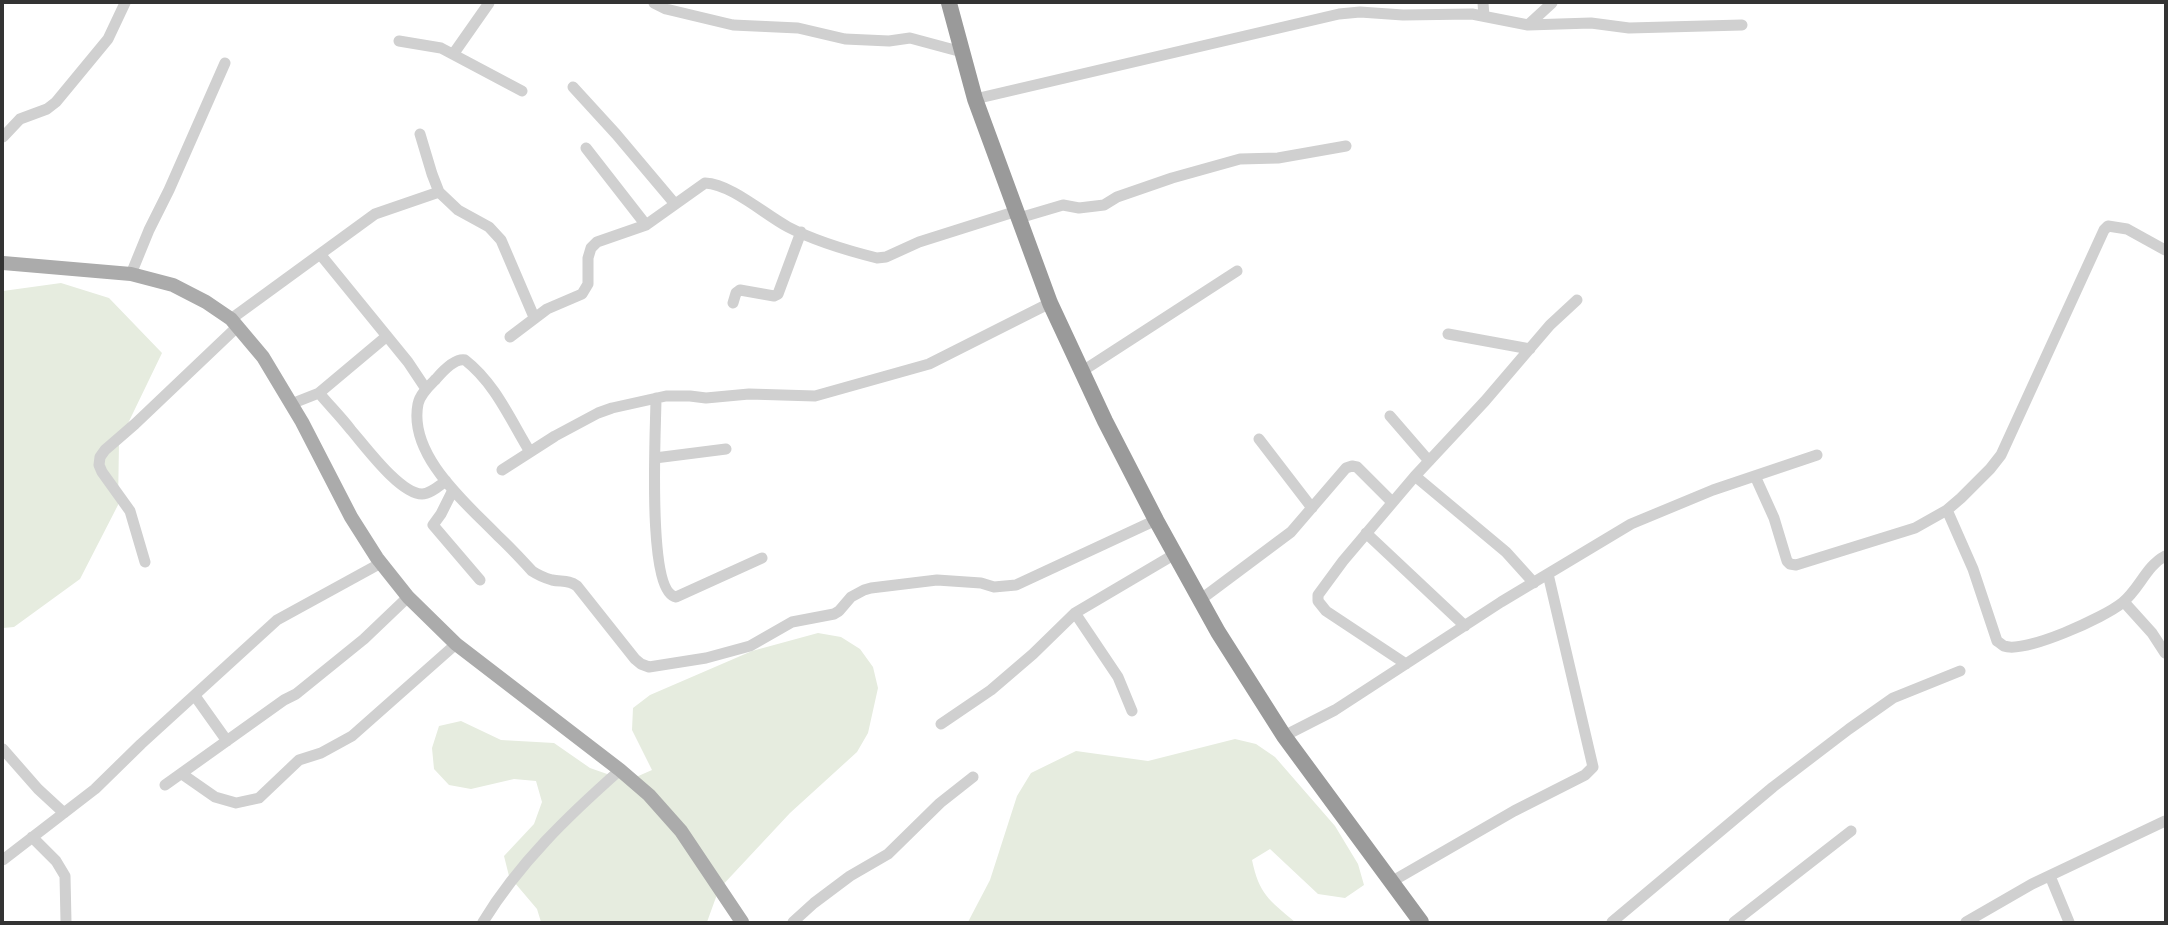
<!DOCTYPE html>
<style>
body{margin:0}
#map{position:relative;width:2168px;height:925px;overflow:hidden;background:#fff;font-family:"Golos Text",sans-serif}
canvas{display:block}
.frame{position:absolute;inset:0;border:4px solid #333;pointer-events:none}
</style>
<div id="map">
<canvas width="2168" height="925"></canvas>
<div class="frame"></div>
</div>
<script>
const ctx = document.querySelector('canvas').getContext('2d');
ctx.lineJoin = 'round';
function fill(path, color) {
  ctx.fillStyle = color;
  ctx.fill(path, 'evenodd');
}
function stroke(path, color, width, dash) {
  ctx.strokeStyle = color;
  ctx.lineWidth = width;
  ctx.lineCap = dash ? 'butt' : 'round';
  ctx.setLineDash(dash || []);
  ctx.stroke(path);
}
fill(new Path2D(`
 M61 283 109 298 162 353 119 442 118 505 80 579 14 627 3 628V291Z
 M818 633 841 637 860 649 873 667 878 688 868 733 857 752 790 813 719 889 707 922H541L537 909 509 876 504 856 534 824 542 802 536 781 514 779 471 789 449 785 434 769 432 748 439 726 461 721 501 740 554 743 590 768 627 781 652 770 632 730 633 708 650 695 752 651Z
 M1235 739 1256 744 1275 757 1335 826 1358 864 1364 885 1345 898 1318 894 1270 849 1252 860C1259 894 1269 900 1295 922H968L990 880 1017 796 1031 773 1076 751 1148 761Z`), '#e6ecdf');
stroke(new Path2D(`
 M654 3 666 9 733 25 798 28 845 39 889 41 910 38 962 52
 M1483 3 1484 16
 M1528 25 1552 3
 M399 41 441 48 522 91
 M454 53 489 3
 M573 87 616 134 675 204
 M975 99 1339 14 1360 12 1403 15 1472 14 1528 25 1591 23 1629 28 1742 25
 M420 134 432 174 439 192 458 210 489 227 501 240 534 317
 M3 137 20 119 47 109 56 102 108 39 125 3
 M586 148 646 225
 M1019 218 1063 205 1079 208 1104 205 1117 197 1172 178 1240 159 1278 158 1346 146
 M320 254 408 362 426 389
 M131 274 149 230 169 190 225 63
 M733 303 736 293 740 290 774 296 778 294 801 232
 M231 319 375 214 439 192
 M1448 334 1530 349
 M510 337 547 309 582 294 588 284V258L591 248 597 242 646 225 705 183C731 184 764 214 788 227 813 240 849 251 877 258L886 257 919 242 1017 211
 M1081 372 1237 271
 M319 393C329 405 341 417 351 430 365 446 400 494 422 494 430 494 440 485 446 481
 M656 398C656 427 646 592 676 597L762 558
 M291 404 319 393 387 336
 M1390 416 1429 461
 M1259 439 1312 508
 M530 452C511 421 495 383 465 360 455 358 442 372 436 379 429 386 420 394 418 404 408 455 466 503 498 536 510 547 521 559 532 571 538 575 545 578 552 580 562 582 569 580 577 586L635 659 641 664 649 667 706 658 750 646 792 622 834 614 839 611 851 597 864 590 871 588 937 580 981 583 994 587 1016 585 1156 520
 M655 458 726 449
 M502 470 555 436 598 413 612 408 666 396H690L706 398 749 394 815 396 929 364 1050 303
 M1415 476 1506 552 1534 583
 M1755 476 1774 518 1787 561 1790 564 1796 565 1915 528 1947 510 1961 498 1990 469 2001 455 2104 230 2108 226 2127 229 2165 250
 M453 490 441 514 433 525 480 580
 M1947 510 1973 569 1997 641C1999 642 2002 645 2004 646 2025 654 2105 617 2122 603 2139 590 2146 566 2165 556
 M1366 533 1465 626
 M145 562 130 511 102 472 99 465 100 457 105 450 135 424 237 327
 M1200 600 1291 532 1346 468 1352 466 1357 467 1392 502
 M2124 602 2152 633 2165 653
 M1075 613 1118 677 1132 711
 M1406 664 1326 611 1318 601V595L1343 561 1415 476 1485 401 1550 325 1577 300
 M195 696 227 741
 M941 724 991 690 1033 654 1075 613 1175 554
 M1284 736 1335 710 1501 602 1631 524 1713 490 1817 455
 M3 749 38 789 64 813
 M182 774 215 797 236 803 259 798 299 760 321 753 352 736 456 644
 M165 785 284 700 296 694 364 639 408 597
 M32 837 56 861 65 876 66 922
 M3 860 95 789 141 744 277 620 381 563
 M2050 876 2069 922
 M1391 882 1514 811 1585 775 1593 767 1548 574
 M483 922C519 863 568 816 620 770
 M793 922 814 903 850 876 888 854 940 803 973 777
 M1612 922 1773 787 1849 729 1893 698 1960 671
 M1734 922 1851 831
 M1966 922 2032 884 2165 821`), '#d0d0d0', 11);
stroke(new Path2D(`
 M3 263 131 274 173 285 206 302 231 319 263 357 302 422 351 517 377 558 408 597 456 644 620 770 649 795 681 831 742 922`), '#ababab', 14);
stroke(new Path2D(`
 M949 3 975 99 1050 303 1105 421 1156 520 1218 632 1284 736 1421 922`), '#9a9a9a', 16);
</script>
